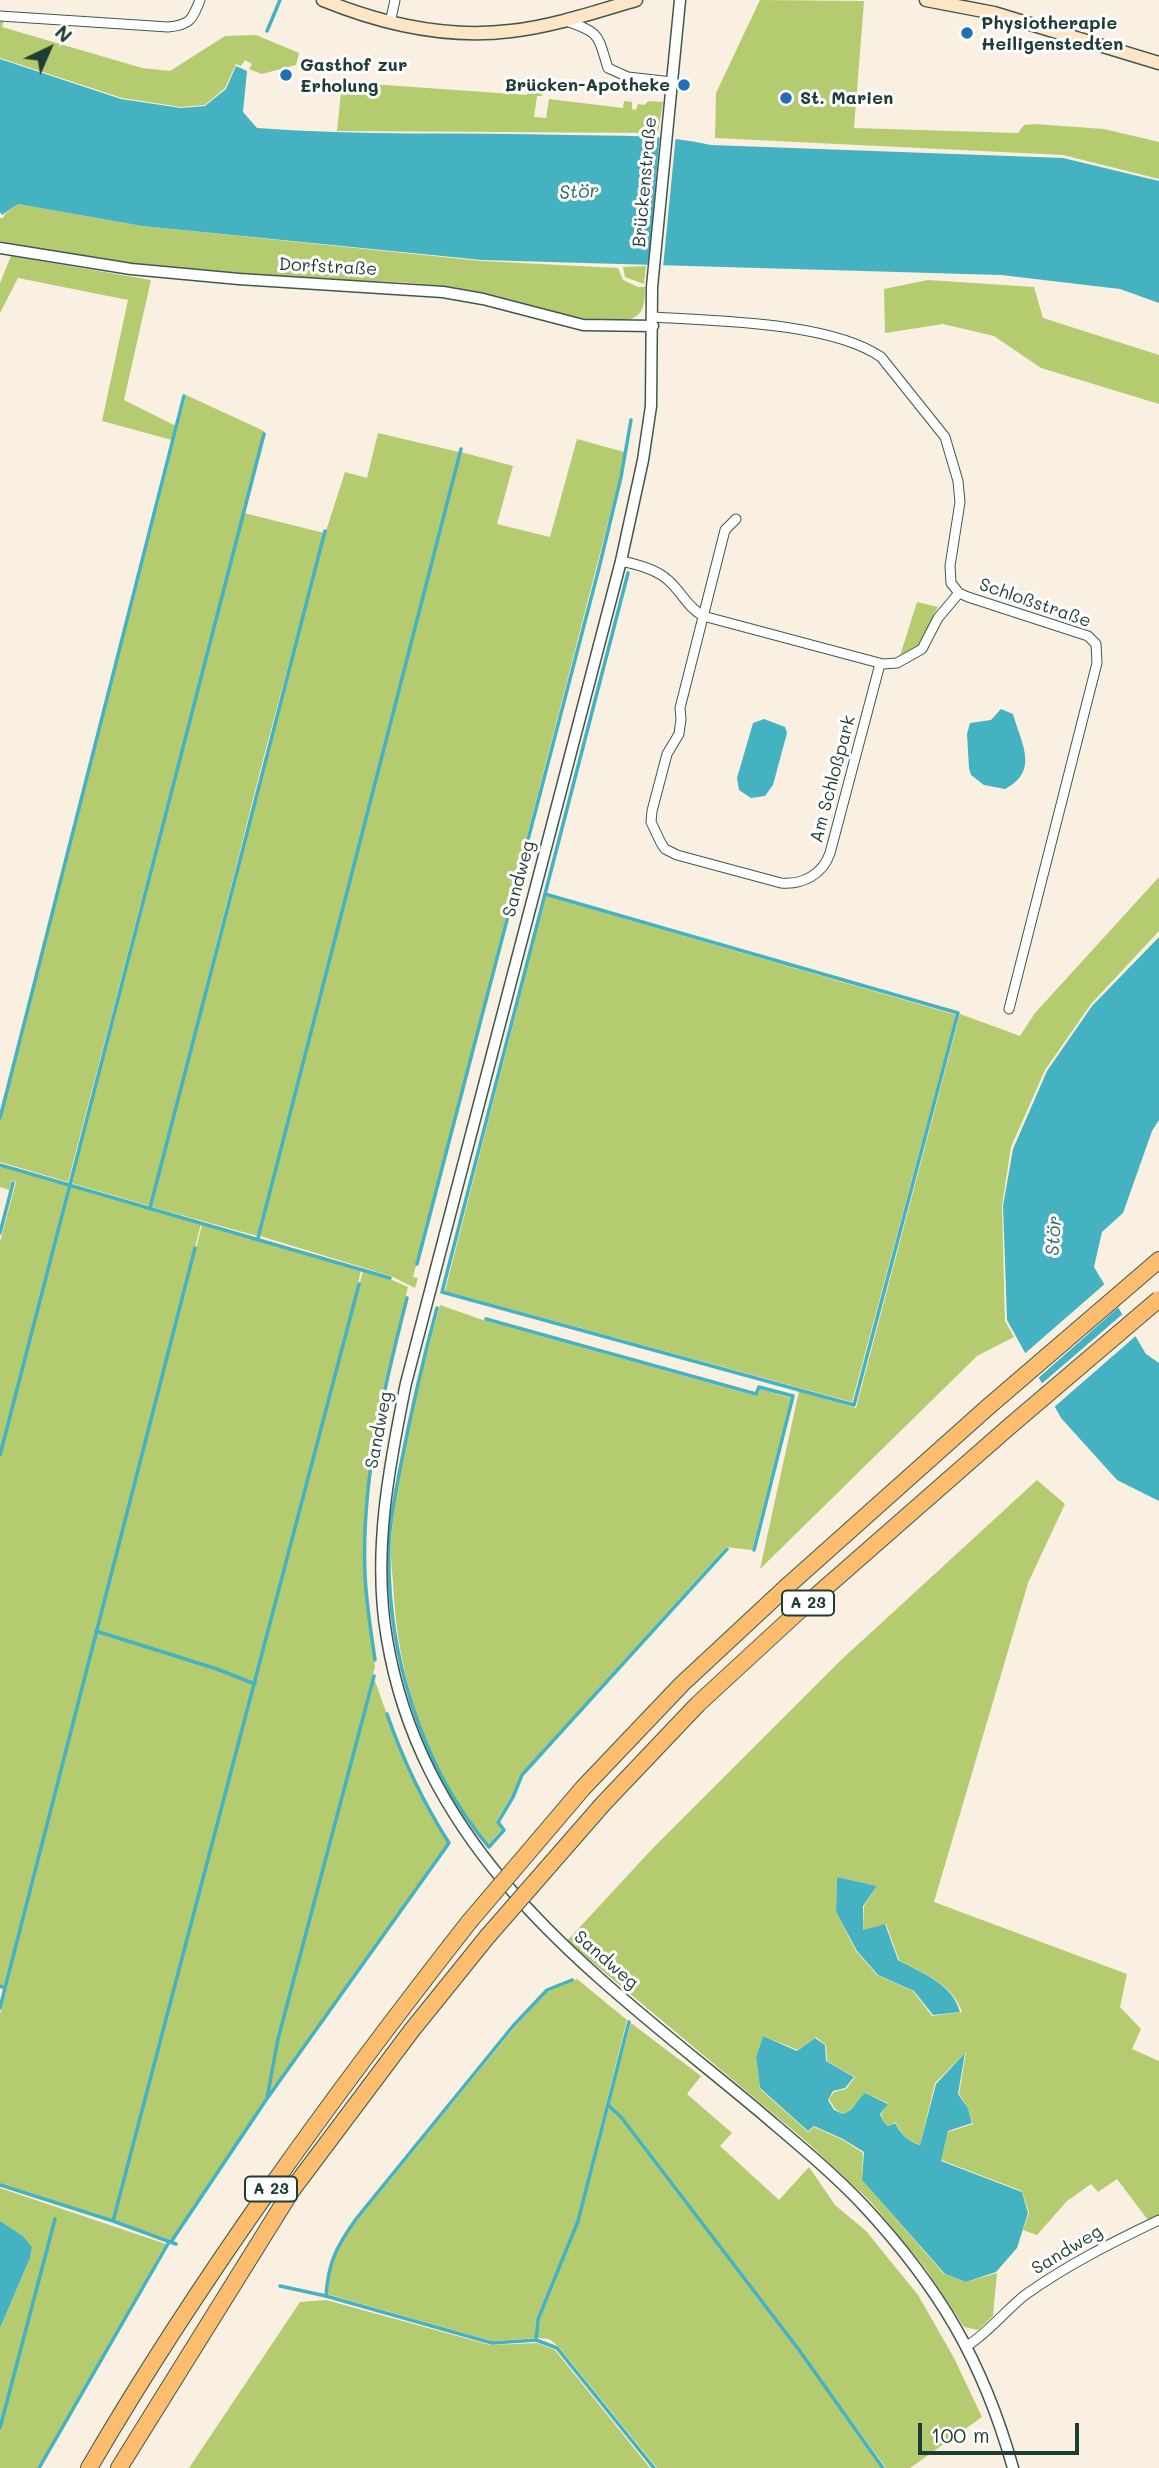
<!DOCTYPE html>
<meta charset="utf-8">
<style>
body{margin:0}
#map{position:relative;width:1159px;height:2468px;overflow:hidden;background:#f9f0e1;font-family:Mali,sans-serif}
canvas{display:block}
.north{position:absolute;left:14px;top:14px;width:70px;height:70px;-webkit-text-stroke:5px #fff;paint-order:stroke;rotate:44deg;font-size:19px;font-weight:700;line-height:28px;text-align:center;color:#1f3d34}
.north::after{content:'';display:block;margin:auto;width:24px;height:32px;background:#1f3d34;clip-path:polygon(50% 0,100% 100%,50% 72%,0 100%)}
.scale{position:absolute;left:918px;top:2423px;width:161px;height:32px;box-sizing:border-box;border:4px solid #1f3d34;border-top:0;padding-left:9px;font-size:21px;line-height:24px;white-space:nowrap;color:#1f3d34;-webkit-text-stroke:5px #fff;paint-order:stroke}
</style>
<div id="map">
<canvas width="1159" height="2468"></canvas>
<div class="north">N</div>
<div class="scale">100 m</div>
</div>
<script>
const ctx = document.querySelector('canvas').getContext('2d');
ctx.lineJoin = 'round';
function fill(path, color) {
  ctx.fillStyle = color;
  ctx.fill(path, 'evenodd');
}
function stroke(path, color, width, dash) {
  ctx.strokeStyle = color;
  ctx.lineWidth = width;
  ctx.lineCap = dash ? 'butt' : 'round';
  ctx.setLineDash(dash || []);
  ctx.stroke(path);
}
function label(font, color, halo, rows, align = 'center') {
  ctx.font = font + ' Mali,sans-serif';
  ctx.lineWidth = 6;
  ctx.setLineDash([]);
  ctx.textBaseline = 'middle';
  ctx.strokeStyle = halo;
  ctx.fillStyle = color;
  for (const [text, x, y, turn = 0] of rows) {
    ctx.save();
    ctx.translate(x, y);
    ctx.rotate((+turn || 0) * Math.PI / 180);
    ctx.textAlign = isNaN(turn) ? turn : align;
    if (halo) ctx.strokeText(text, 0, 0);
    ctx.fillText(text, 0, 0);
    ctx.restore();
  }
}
fill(new Path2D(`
 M760 0 864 1 854 128 1018 133 1024 125 1034 124 1104 129 1159 142V179L1063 155 715 138 716 93Z
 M0 19 4 20 2 27 142 68 170 71 225 36 256 35 299 53 296 65 262 74 249 69 252 64 245 60 241 66 236 64 225 88 205 105 181 107 122 98 0 58Z
 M532 80H545L542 96H537L534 117 546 118 549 99 623 108 624 101 632 102V109L636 110 638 104 644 105 649 101 663 102 658 133 337 131 342 82 527 95Z
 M18 204 142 226 482 261 618 268 623 280 638 287H645C645 307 643 318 622 321 600 325 575 317 554 312 516 303 478 291 440 286 387 279 333 281 280 278 186 272 92 261 0 241V218H3L5 214Z
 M11 256 151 280 124 400 176 426 172 440 102 421 128 300 18 278 0 313V283Z
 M646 266 644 284 625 277 623 267Z
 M928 280 1034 287 1043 318 1159 355V404L1041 368 994 336 943 324 885 333 884 289Z
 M186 395 264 431 68 1182 0 1162V1122Z
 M378 433 459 452 257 1236 152 1207 267 753 325 534 345 472 367 478Z
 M577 439 624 452 620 476 413 1277 418 1278 415 1288 391 1276 260 1236 461 452 513 466 497 524 550 537Z
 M244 513 324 533 265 752 150 1206 71 1183Z
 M917 602 938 607C926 626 925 651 900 656Z
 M1159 877V931L1091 1004 1045 1070 1011 1147 1002 1206 1005 1321 1014 1337 977 1356 760 1569 799 1391 856 1408 960 1014 1020 1036 1035 1013Z
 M546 896 956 1015 852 1402 445 1291Z
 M0 1166 68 1185 0 1451V1242L16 1182 12 1180 9 1190 0 1187Z
 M69 1186 201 1224 4 1986 0 1985V1459Z
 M202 1225 361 1271 254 1683 217 1668 98 1630Z
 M363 1271 390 1279 408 1287 380 1404 366 1497 364 1574 375 1667 277 2039 265 2100 171 2240 114 2220Z
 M440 1305 483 1320 756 1396 760 1389 791 1398 752 1550 726 1547 521 1774 512 1795 496 1821 502 1829 489 1844C427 1775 397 1675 393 1583 392 1569 390 1555 391 1541 398 1461 419 1382 440 1305Z
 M1037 1480 1065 1504 1028 1583 934 1902 1127 1974 1120 2007 1141 2029 1132 2049 1159 2061V2215L1148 2220 1117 2179 1098 2192 1091 2184 1067 2201 1037 2235 1023 2230 1029 2213 1022 2191 941 2160 948 2132 973 2124 968 2108 959 2094 966 2052 935 2083 920 2145C908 2141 901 2134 895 2122L888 2126 883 2121 881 2114 888 2103 865 2093C857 2100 854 2109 843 2114L835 2109 829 2099 834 2092 846 2089 855 2077 827 2061 826 2045 816 2037 798 2050 763 2036 756 2057 760 2089 808 2132 814 2127 843 2140 863 2153 862 2180 944 2274 966 2282 997 2273 993 2316 978 2330 964 2327 926 2269 871 2202 807 2142 567 1941 653 1848 840 1661ZM837 1877 877 1886 864 1906 863 1930 886 1924 899 1960C923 1973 953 1984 962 2012L932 2016 913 1991 877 1975 856 1951 836 1912Z
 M97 1632 216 1669 253 1685 112 2219 0 2184V2014Z
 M374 1678C394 1736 415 1790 448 1842L268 2097 279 2040Z
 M577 1979 627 2020 577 2220 536 2319 535 2338 492 2341 327 2294C329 2261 339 2246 357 2220L514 2028 548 1991Z
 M631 2023 701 2076 687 2094 732 2133 720 2146 779 2200 809 2167 835 2205 866 2231 918 2295 954 2358 982 2417 910 2468H886L800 2350 622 2116 609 2104Z
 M609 2107 620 2118 798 2351 882 2468H657L558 2346 549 2339 537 2338 539 2320 579 2221Z
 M0 2188 166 2244 39 2468H0V2432L55 2219 0 2424V2328L30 2258 32 2247 23 2236 0 2221Z
 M326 2300 490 2345 537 2343 555 2350 650 2468H189L300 2302Z`), '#b5cb70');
fill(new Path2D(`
 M0 59 121 99 181 108 205 106 226 89 236 66 247 71 243 112 257 128C361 136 464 132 568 135 616 136 664 134 711 145L1063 158 1159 181V303L1120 289 1001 275 482 260 142 226 18 204 2 215 0 212Z
 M1001 709 1013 714C1021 743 1040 771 1005 789L984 785 971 775 969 768 967 734 970 723 991 720Z
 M764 719 785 727 787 733 773 785 765 796 751 798 739 790 737 778 753 723Z
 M1159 937V1120L1152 1131 1123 1213 1102 1232 1094 1267 1146 1354 1159 1363V1501L1117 1480 1061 1418 1007 1320 1003 1206 1013 1149 1047 1071 1092 1006Z
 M837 1877 877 1886 863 1906V1930L885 1924 898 1960C922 1973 953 1984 960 2012L933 2015 914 1991 878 1975 857 1951 836 1912Z
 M763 2036 797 2051 815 2038 825 2045 826 2061 854 2077 845 2088 833 2091 828 2100 834 2110 843 2114C854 2110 856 2101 865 2093L888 2104 880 2114 883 2121 888 2126 895 2123C901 2134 908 2142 920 2145L936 2084 965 2053 958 2094 968 2108 972 2123 948 2131 941 2161 1022 2192 1028 2213 1017 2248 996 2272 966 2282 945 2274 862 2180 864 2152 843 2139 814 2126 808 2131 760 2088 756 2057Z
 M0 2221 23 2236 32 2247 30 2258 0 2328Z`), '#44b2c1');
fill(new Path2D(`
 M660 134H676L663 268H648Z
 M1107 1282 1121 1305 1036 1380 1022 1356Z
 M1125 1312 1138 1334 1052 1409 1039 1386Z`), '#f9f0e1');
stroke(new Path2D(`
 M267 31 280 0
 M545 894 958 1013 854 1405 442 1292Z
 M545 894 628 573
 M0 1118 184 396
 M0 1165 390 1278
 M150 1208 325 531
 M0 1233 13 1183
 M258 1238 461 449
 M417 1264 599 568 621 477 631 420
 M437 1308C423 1360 411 1412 401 1464 396 1490 390 1518 389 1544 386 1650 420 1766 489 1847L504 1830 498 1822 513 1797 522 1775 727 1549
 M486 1319 756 1394 759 1387 793 1396 754 1550
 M0 1455 264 434
 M96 1631 217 1669 255 1684
 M375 1660C371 1631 366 1602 365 1574 361 1480 384 1388 407 1298
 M0 1986 5 1988 0 2008
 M5 1988 195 1248
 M267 2098 278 2039 374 1676
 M608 2105 621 2117 799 2350 883 2468
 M0 2185 113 2221 176 2244
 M113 2221 359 1284
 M171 2242 266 2100 449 1843C423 1802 403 1760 387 1714
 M280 2286 326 2296 492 2343 536 2340 557 2348 654 2468
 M326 2296C328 2262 337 2246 356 2219L513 2026 547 1990 572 1980
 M536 2340 538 2319 578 2221 629 2022
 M0 2428 55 2219
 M39 2468 169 2242`), '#44b2c1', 3.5);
const minor = new Path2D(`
 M0 16 168 27C190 25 192 20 200 0
 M566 21C601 33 597 34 608 68L628 77 672 82
 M390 23 395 0
 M653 317C716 321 830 322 881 357L945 437 958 481 960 502 950 566 951 583 959 593 968 597 1088 636 1096 644 1097 663 1009 1009
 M736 519 725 530 680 708 681 719 679 734 667 754 652 811 651 822 661 843 665 849 677 855 781 883C803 885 823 874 830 853L880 664
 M621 561C636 564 656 569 668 580 681 591 687 607 703 616L883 664 897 663 922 649 938 618 959 593
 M967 2346C989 2332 1005 2311 1025 2295 1067 2265 1113 2242 1159 2220`);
const tertiary = new Path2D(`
 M680 0 652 287 651 406 643 460 621 561 406 1383C389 1466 372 1554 387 1639 424 1860 601 1979 760 2112 795 2142 832 2172 864 2206 939 2287 983 2361 1013 2468
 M0 248 131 269 239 279 443 292 483 299 583 325 653 326`);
const secondary = new Path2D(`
 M323 0C382 24 447 39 511 31 554 26 595 12 636 0
 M926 0 994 13 1159 63`);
const motorway = new Path2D(`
 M783 1590 988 1407 1159 1260
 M89 2468C201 2276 333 2096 469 1922
 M119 2468 292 2190 412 2030 487 1937`);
stroke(minor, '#40584e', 11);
stroke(tertiary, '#40584e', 13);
stroke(secondary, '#40584e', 15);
stroke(motorway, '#40584e', 18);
stroke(minor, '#fff', 9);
stroke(tertiary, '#fff', 10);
stroke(secondary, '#fee5c5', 12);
stroke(motorway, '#fcbd6f', 16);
const motorwayBridge = new Path2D(`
 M469 1922 583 1788 682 1684 783 1590
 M487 1937 603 1804 698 1704 800 1610 1010 1426 1159 1299`);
stroke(motorwayBridge, '#40584e', 18, []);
stroke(motorwayBridge, '#fcbd6f', 16);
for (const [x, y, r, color] of [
 [967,33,7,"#1f6fb2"],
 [286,75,7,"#1f6fb2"],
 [684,85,7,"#1f6fb2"],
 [786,98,7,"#1f6fb2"]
]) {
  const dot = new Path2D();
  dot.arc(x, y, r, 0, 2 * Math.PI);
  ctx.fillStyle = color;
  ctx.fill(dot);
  stroke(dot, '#fff', 2.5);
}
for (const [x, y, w] of [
 [808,1603,52],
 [271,2189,52]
]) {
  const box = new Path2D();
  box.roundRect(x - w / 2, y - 12.5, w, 25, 5);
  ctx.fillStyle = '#fff';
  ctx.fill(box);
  stroke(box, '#1f3d34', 2);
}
label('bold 16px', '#1f3d34', null, [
 ["A 23",808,1603],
 ["A 23",271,2189]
]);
label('bold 18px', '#1f3d34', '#fff', [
 ["Physiotherapie",981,23],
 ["Heiligenstedten",981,44],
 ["Gasthof zur",300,65],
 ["Erholung",300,86],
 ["Brücken-Apotheke",670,85,"right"],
 ["St. Marien",800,98]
], 'left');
label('18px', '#1f3d34', '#fff', [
 ["Brückenstraße",645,182,-85],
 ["Dorfstraße",328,267,3],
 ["Schloßstraße",1035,603,19],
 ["Am Schloßpark",833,779,-75],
 ["Sandweg",519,879,-75],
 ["Sandweg",379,1430,-79],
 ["Sandweg",606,1960,41],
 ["Sandweg",1067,2250,-31]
]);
label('italic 19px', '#2c6665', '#fff', [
 ["Stör",579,192,-3],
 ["Stör",1054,1236,-86]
]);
</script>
